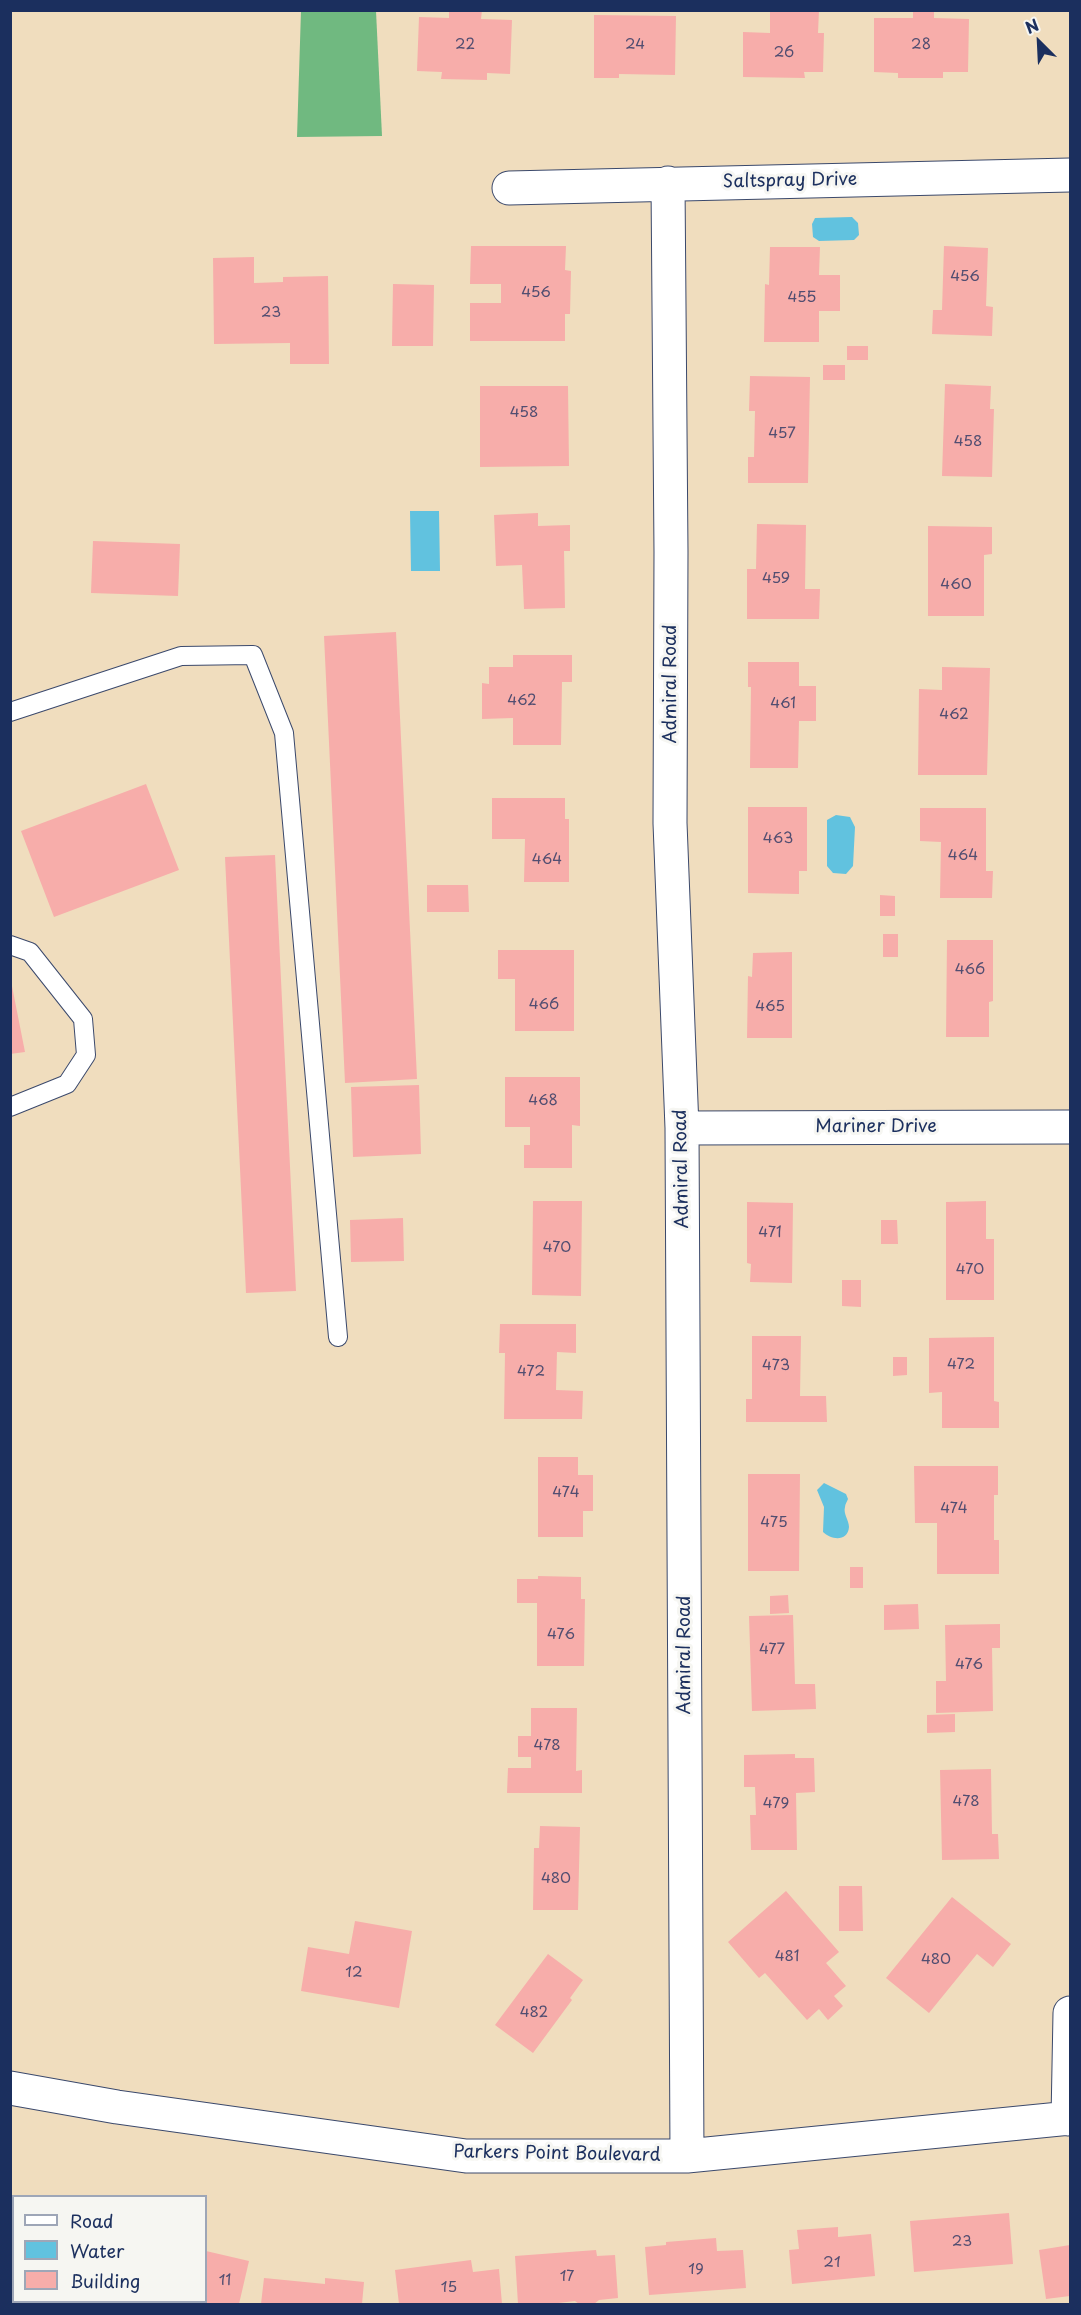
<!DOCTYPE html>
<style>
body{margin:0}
#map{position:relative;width:1081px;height:2315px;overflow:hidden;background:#f0ddbe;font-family:"Playpen Sans",sans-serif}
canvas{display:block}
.frame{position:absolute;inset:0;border:12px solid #1b2f5e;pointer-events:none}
.legend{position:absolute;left:12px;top:2195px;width:195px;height:108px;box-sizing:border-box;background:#f6f6f2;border:2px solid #9ea6b7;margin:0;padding:8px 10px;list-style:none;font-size:18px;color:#1b2f5e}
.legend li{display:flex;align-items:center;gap:12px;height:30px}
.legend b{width:30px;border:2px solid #9ea6b7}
.north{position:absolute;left:1009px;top:12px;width:60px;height:60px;-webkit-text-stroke:4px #f6f6f2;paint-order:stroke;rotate:336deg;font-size:16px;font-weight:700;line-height:24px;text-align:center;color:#1b2f5e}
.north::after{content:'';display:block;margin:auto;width:21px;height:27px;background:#1b2f5e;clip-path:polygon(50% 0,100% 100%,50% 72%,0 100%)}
</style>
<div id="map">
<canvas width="1081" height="2315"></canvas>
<div class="frame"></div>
<ul class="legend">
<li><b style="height:8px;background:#fff"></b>Road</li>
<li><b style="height:16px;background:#61c2df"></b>Water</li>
<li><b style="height:16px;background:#f7adaa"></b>Building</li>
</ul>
<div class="north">N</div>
</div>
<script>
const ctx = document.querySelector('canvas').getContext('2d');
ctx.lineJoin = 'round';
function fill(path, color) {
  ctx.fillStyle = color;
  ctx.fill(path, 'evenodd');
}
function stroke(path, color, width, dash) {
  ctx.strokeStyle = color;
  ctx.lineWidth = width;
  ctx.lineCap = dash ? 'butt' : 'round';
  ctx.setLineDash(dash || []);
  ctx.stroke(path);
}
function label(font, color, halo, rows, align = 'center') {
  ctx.font = font + ' "Playpen Sans",sans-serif';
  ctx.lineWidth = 6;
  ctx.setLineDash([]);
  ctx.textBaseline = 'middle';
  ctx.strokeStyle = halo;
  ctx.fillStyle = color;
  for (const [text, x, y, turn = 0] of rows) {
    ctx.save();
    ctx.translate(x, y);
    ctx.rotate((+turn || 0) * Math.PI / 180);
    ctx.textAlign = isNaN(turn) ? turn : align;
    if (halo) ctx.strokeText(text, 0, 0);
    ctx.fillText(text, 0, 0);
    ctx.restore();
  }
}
fill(new Path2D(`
 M301 11H376L382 136 297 137Z`), '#70b980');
fill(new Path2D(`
 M852 217 858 223 859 235 854 240 819 241 813 237 812 224 815 218Z
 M410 511H439L440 571H411Z
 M836 815 850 817 855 827 853 866 846 874 833 873 827 866V820Z
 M824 1483 846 1494 848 1499C847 1502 845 1504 845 1507 843 1514 849 1520 849 1527 848 1542 831 1540 823 1532L824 1507 817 1490Z`), '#61c2df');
fill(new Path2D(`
 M449 10H482L481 19 512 20 510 74 487 73V80L441 79 442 72 417 71 419 17 449 18Z
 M770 10H819L818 33H824L823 72H804L805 78 743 77V32L770 33Z
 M913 10H934V18L969 19 968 72H943V78H898V73L874 72V18H913Z
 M594 15 676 16 675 75 619 74V78H594Z
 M471 246H566L565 270 571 271 570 314H565V341H470V303H501V284H470Z
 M944 246 988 248 986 306 993 307 992 336 932 334 933 310H942Z
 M770 247H820L819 275H840V311H819V342H764L765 284 769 285Z
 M254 257V283L283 282V277L328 276 329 364H290V343L214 344 213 258Z
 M393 284 434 285 433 346H392Z
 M847 346H868V360H847Z
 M823 365H845V380H823Z
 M750 376 810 377 808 483H748V457H754L755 411H749Z
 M945 384 991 386 990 409H994L992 477 942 476Z
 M480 386H568L569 466 480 467Z
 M538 513V526L570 525V551H564L565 608 524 609 522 565 496 566 494 515Z
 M757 524 806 525 805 589H820L819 619H747V569H756Z
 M928 526 992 527V554L984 555V616H928Z
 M93 541 180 544 178 596 91 593Z
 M396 632 417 1079 345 1083 324 636Z
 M513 655H572V682H562L561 745H513V718L482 719V683L489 684V667H513Z
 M748 662H799V686H816V721H799L798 768H750L751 687H748Z
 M942 667 990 668 987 775H918L919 689 942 690Z
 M146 784 179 870 54 917 21 831Z
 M492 798H565V819H569V882H524L525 839H492Z
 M748 807H807V871H799V894L748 893Z
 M920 808H986V871H993L992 898H940L941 842 920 841Z
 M275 855 296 1291 246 1293 225 857Z
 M427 885H468L469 912H427Z
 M880 895 895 896V916H880Z
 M883 934H898V957H883Z
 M947 940H993V1001L989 1002V1037H946Z
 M498 950H574V1031H515V979H498Z
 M792 952V1038H747L748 976 752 977 753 953Z
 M10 976 25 1052 10 1054Z
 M505 1077H580V1126L572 1125V1168H524V1145H530V1127H505Z
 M419 1085 421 1154 353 1157 351 1087Z
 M533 1201H582L581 1296 532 1295Z
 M986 1201V1239H994V1300H946V1202Z
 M747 1202 793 1203 792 1283 750 1282 751 1264 747 1263Z
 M403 1218 404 1261 351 1262 350 1220Z
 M881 1220H897L898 1244H881Z
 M842 1280H861V1307L842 1306Z
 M500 1324H576V1353L557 1352 556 1390 583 1391 582 1419H504L505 1353H499Z
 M752 1336H801L800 1396H826L827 1422H746V1399H752Z
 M994 1337V1401L999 1402V1428H942V1392L929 1393V1338Z
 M893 1357H907V1375L893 1376Z
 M538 1457H578V1475H593V1511H583V1537H538Z
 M914 1466H998V1495H994V1540H999V1574H937V1523H915Z
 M748 1474H800L799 1571H748Z
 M850 1567H863V1588H850Z
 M538 1576 581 1577V1599H585L584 1666H537V1603H517V1579H538Z
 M788 1595 789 1613 770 1614V1596Z
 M918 1604 919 1629 884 1630V1605Z
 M793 1615 795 1684H815L816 1709 752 1711 749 1616Z
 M1000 1624V1648H992L993 1711 936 1713V1681H946L945 1625Z
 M531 1708H577L576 1771 582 1770V1793H507L508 1768H531V1757H518V1736H531Z
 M955 1714V1732L927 1733V1715Z
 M795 1754V1758H814L815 1792 796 1793 797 1850H751L750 1815H756L755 1787H744V1755Z
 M991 1769 992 1834H998L999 1859 942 1860 940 1770Z
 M540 1826 580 1827 578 1910H533L534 1848H539Z
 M839 1886H862L863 1931H839Z
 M786 1891 839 1952 826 1963 846 1986 834 1996 843 2006 828 2020 819 2009 807 2020 765 1973 759 1978 728 1942Z
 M952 1897 1011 1944 993 1967 977 1954 929 2013 886 1978Z
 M355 1921 412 1931 399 2008 301 1991 308 1947 349 1954Z
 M548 1954 583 1980 570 1998 572 2000 533 2053 495 2025Z
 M1009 2213 1013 2264 914 2272 910 2221Z
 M838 2227V2237L871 2234 875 2276 792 2284 789 2250 799 2249 797 2230Z
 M716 2238 717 2251 743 2250 746 2288 649 2295 645 2247 666 2245V2242Z
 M1070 2245V2296L1046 2299 1039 2250Z
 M596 2250 597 2256 615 2255 618 2298 599 2300 594 2304H579L575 2301 550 2304H518L515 2256Z
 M206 2251 249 2261 239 2304H179L180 2302H206Z
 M471 2260 473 2272 499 2269 502 2304H399L395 2270Z
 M264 2278 325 2284V2278L364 2282 362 2304H261Z`), '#f7adaa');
const service = new Path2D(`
 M10 712 181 656 253 655 284 733 338 1337
 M10 945 30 952 83 1019 86 1055 67 1084 10 1107`);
const minor = new Path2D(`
 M668 183 671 552 670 823 682 1128 687 2156
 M509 188 1070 175
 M682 1128 1070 1127
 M10 2088 117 2107 466 2156H687L1070 2118
 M1068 2119 1070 2013`);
stroke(service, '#3b496c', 20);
stroke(minor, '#3b496c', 35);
stroke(service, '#fff', 18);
stroke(minor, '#fff', 33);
label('15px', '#524e71', null, [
 ["22",465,45],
 ["24",635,45],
 ["28",921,45],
 ["26",784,53],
 ["456",965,277],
 ["456",536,293],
 ["455",802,298],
 ["23",271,313],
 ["458",524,413],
 ["457",782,434],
 ["458",968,442],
 ["459",776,579],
 ["460",956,585],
 ["462",522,701],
 ["461",783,704],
 ["462",954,715],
 ["463",778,839],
 ["464",963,856],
 ["464",547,860],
 ["466",970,970],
 ["466",544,1005],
 ["465",770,1007],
 ["468",543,1101],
 ["471",770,1233],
 ["470",557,1248],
 ["470",970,1270],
 ["472",961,1365],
 ["473",776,1366],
 ["472",531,1372],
 ["474",566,1493],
 ["474",954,1509],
 ["475",774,1523],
 ["476",561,1635],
 ["477",772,1650],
 ["476",969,1665],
 ["478",547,1746],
 ["478",966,1802],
 ["479",776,1804],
 ["480",556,1879],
 ["481",787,1957],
 ["480",936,1960],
 ["12",354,1973],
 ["482",534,2013],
 ["23",962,2242],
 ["21",832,2263],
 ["19",696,2270],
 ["17",567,2277],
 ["11",225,2281],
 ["15",449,2288]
]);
label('18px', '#1b2f5e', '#f6f6f2', [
 ["Saltspray Drive",790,181,-1],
 ["Admiral Road",671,684,-90],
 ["Mariner Drive",876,1127],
 ["Admiral Road",682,1169,-91],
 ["Admiral Road",685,1655,-90],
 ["Parkers Point Boulevard",557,2154,1]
]);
</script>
